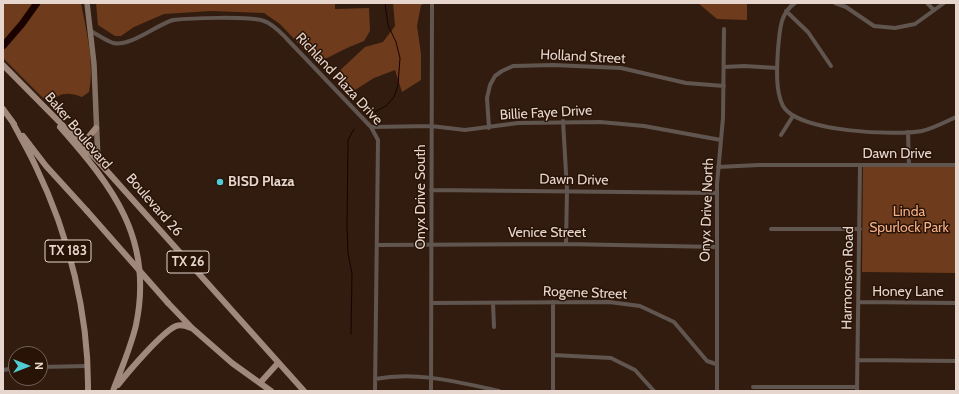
<!DOCTYPE html>
<style>
body{margin:0}
#map{position:relative;width:959px;height:394px;overflow:hidden;background:#321c0f;font-family:Cabin,sans-serif}
canvas{display:block}
.frame{position:absolute;inset:0;border:4px solid #e6d6ce;pointer-events:none}
.north{position:absolute;left:8px;top:346px;width:40px;height:40px;box-sizing:border-box;background:#281306;border:1px solid #746156;border-radius:50%;rotate:90deg;font-size:11px;font-weight:700;line-height:16px;text-align:center;color:#e6d6ce}
.north::after{content:'';display:block;margin:auto;width:14px;height:18px;background:#51ccd4;clip-path:polygon(50% 0,100% 100%,50% 72%,0 100%)}
</style>
<div id="map">
<canvas width="959" height="394"></canvas>
<div class="frame"></div>
<div class="north">N</div>
</div>
<script>
const ctx = document.querySelector('canvas').getContext('2d');
ctx.lineJoin = 'round';
function fill(path, color) {
  ctx.fillStyle = color;
  ctx.fill(path, 'evenodd');
}
function stroke(path, color, width, dash) {
  ctx.strokeStyle = color;
  ctx.lineWidth = width;
  ctx.lineCap = dash ? 'butt' : 'round';
  ctx.setLineDash(dash || []);
  ctx.stroke(path);
}
function label(font, color, halo, rows, align = 'center') {
  ctx.font = font + ' Cabin,sans-serif';
  ctx.lineWidth = 3;
  ctx.setLineDash([]);
  ctx.textBaseline = 'middle';
  ctx.strokeStyle = halo;
  ctx.fillStyle = color;
  for (const [text, x, y, turn = 0] of rows) {
    ctx.save();
    ctx.translate(x, y);
    ctx.rotate((+turn || 0) * Math.PI / 180);
    ctx.textAlign = isNaN(turn) ? turn : align;
    if (halo) ctx.strokeText(text, 0, 0);
    ctx.fillText(text, 0, 0);
    ctx.restore();
  }
}
fill(new Path2D(`
 M3 3H81C86 29 95 66 89 92L82 97C67 92 60 92 49 104L3 58Z
 M96 3H335V9L369 8 370 31 364 41 347 48 317 63 280 24 264 13 211 11 164 14 134 27 121 36H115L98 25Z
 M393 3H426L421 5 417 26 421 54V80L402 92 395 70 374 78 355 90 335 75 365 47 383 42 395 26Z
 M698 3H747V20L717 19Z
 M956 166V273L862 272 863 167Z`), '#6e3c1c');
stroke(new Path2D(`
 M373 113 386 106 394 97 398 85 400 58 396 42 388 25 385 3
 M351 334 352 274 348 253 347 227 348 140 354 129`), '#190200', 1);
stroke(new Path2D(`
 M3 46 22 24 37 3`), '#190200', 7);
stroke(new Path2D(`
 M795 3C779 14 780 32 778 49 777 67 775 90 783 106 797 132 896 136 922 131 934 128 945 122 956 117
 M835 3 846 7 874 26 895 28 915 24 944 3
 M927 3 934 10
 M786 11 808 32 831 66
 M91 31C98 35 105 40 113 43 130 47 156 25 173 20 190 18 249 16 264 21 273 24 280 32 286 38L371 127 378 140 375 391
 M724 67 744 66 777 68
 M563 121 567 190 566 244
 M371 127 431 126 465 130 518 123 600 122 644 126 721 140
 M489 128 487 98 490 85 495 76 502 71 513 66 553 65 621 68 686 83 724 86
 M908 132 909 165
 M781 135 793 116
 M718 167 759 165H956
 M431 190 717 193
 M771 229H860
 M377 245 566 244 717 247
 M553 302V391
 M859 302 956 303
 M431 303 609 302 640 306 674 322 707 361 716 364
 M493 303 494 327
 M553 355 611 358 635 370 654 391
 M858 360 956 361
 M40 367 87 366
 M3 370 16 368
 M375 379C417 371 458 382 499 391
 M753 387H857
 M431 391 432 3
 M717 391V184L723 118 724 29
 M857 391 860 165`), '#61554f', 4);
stroke(new Path2D(`
 M87 3 94 64 98 161`), '#857267', 5.5);
stroke(new Path2D(`
 M3 65 98 161 304 391
 M3 109 14 124
 M12 121C20 137 29 151 36 167 69 235 89 315 88 391
 M60 127C113 187 154 239 136 325 131 347 121 369 113 391
 M23 136 46 166 87 211
 M77 139H87L96 128
 M168 303 192 328 232 363 271 391
 M260 383 278 363
 M118 385C128 372 162 332 176 326 181 324 186 326 191 328`), '#a0887a', 6);
stroke(new Path2D(`
 M87 211 168 303`), '#a0887a', 6);
for (const [x, y, r, color] of [
 [220,182,4,"#51ccd4"]
]) {
  const dot = new Path2D();
  dot.arc(x, y, r, 0, 2 * Math.PI);
  ctx.fillStyle = color;
  ctx.fill(dot);
  stroke(dot, '#281306', 1.5);
}
for (const [x, y, w] of [
 [68,251,46],
 [188,262,42]
]) {
  const box = new Path2D();
  box.roundRect(x - w / 2, y - 11, w, 22, 3);
  ctx.fillStyle = '#281306';
  ctx.fill(box);
  stroke(box, '#e6d6ce', 1);
}
label('bold 13px', '#e6d6ce', null, [
 ["TX 183",68,251],
 ["TX 26",188,262]
]);
label('14px', '#e6d6ce', '#281306', [
 ["Holland Street",583,57,3],
 ["Richland Plaza Drive",339,79,47],
 ["Billie Faye Drive",546,113,-3],
 ["Baker Boulevard",78,131,50],
 ["Dawn Drive",897,154],
 ["Dawn Drive",574,180,1],
 ["Onyx Drive South",421,197,-90],
 ["Boulevard 26",154,205,49],
 ["Onyx Drive North",707,210,-88],
 ["Venice Street",547,233],
 ["Harmonson Road",848,278,-89],
 ["Honey Lane",908,292],
 ["Rogene Street",585,293,2]
]);
label('bold 14px', '#e6d6ce', '#281306', [
 ["BISD Plaza",228,182]
], 'left');
label('14px', '#f6b087', '#281306', [
 ["Linda",909,212],
 ["Spurlock Park",909,228]
]);
</script>
